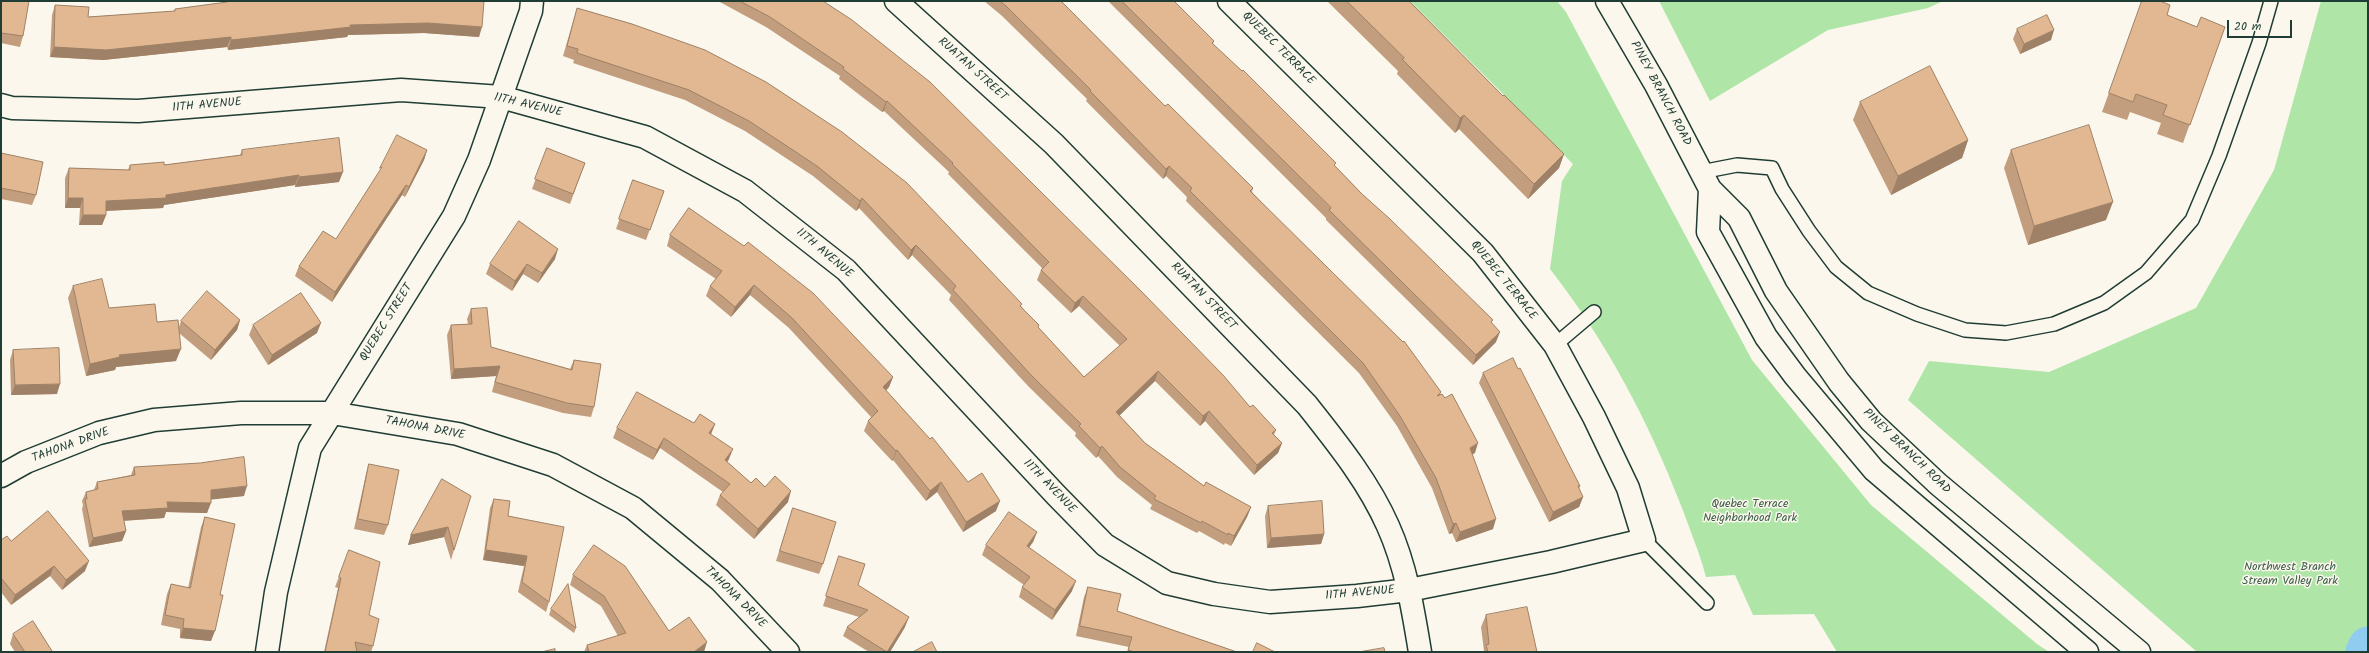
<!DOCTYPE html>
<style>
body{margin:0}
#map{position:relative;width:2369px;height:653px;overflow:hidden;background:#fbf7ec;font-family:Kalam,sans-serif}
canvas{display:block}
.frame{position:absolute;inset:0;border:2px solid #1f3d34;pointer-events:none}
.scale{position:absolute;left:2227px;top:20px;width:65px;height:18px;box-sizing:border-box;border:2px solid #1f3d34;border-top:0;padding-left:5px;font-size:12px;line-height:14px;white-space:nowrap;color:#1f3d34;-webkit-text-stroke:3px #fbf7ec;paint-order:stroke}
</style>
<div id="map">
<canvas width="2369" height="653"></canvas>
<div class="frame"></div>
<div class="scale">20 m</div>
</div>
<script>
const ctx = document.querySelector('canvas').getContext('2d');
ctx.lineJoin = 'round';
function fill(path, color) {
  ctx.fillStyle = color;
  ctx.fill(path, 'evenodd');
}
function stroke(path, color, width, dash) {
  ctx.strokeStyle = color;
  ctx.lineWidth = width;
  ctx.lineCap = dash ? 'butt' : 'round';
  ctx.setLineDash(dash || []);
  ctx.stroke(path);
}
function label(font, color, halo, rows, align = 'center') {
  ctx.font = font + ' Kalam,sans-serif';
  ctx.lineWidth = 3;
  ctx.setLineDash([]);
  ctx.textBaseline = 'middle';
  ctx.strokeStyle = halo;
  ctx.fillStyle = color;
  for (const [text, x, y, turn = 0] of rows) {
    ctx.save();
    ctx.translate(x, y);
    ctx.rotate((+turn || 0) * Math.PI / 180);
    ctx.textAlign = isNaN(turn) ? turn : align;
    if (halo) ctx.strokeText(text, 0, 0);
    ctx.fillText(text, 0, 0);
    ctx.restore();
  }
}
fill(new Path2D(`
 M1410 1H1557L1566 12 1752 360 1871 505 2037 644 2049 652H1837L1814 614 1753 615 1735 575 1706 577C1700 554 1690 530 1682 508 1649 422 1607 342 1550 269L1562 181 1573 164Z
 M1659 1H1943L1928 8 1828 30 1710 101Z
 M2321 1H2368V652H2197L1908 400 1929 361 2049 372 2196 308 2274 170Z`), '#afe5a7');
stroke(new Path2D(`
 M2365 652 2368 646`), '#90cbf0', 39);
const service = new Path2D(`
 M1701 172 1737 165 1772 168 1782 189 1809 231 1836 267 1868 293 1917 314 1965 330 2006 333 2054 324 2104 303 2146 273 2192 220 2219 156 2259 43 2271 1
 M1555 345 1594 312
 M1644 540 1707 603`);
const minor = new Path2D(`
 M896 1 1054 144 1307 405C1337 443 1368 481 1388 526 1406 566 1413 609 1420 652
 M1 105 12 108 138 111 401 90 501 97 645 137 745 191 846 270 1056 495 1105 545 1167 583 1214 594 1270 602 1357 596 1409 590 1551 562 1644 540 1628 488 1594 417 1555 345 1483 253 1229 1
 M1 476 26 462 99 433 154 420 241 413H332L458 434 553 465 633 508 720 580 788 652
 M267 652 276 592 310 448 454 216 479 160 531 11 532 1`);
const secondary = new Path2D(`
 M1607 1 1656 85 1710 189 1739 218 1776 291 1839 382 1871 421 1938 484 2139 652
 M1710 189 1708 232 1766 337 1795 376 1874 470 2087 652`);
stroke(service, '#1f3d34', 16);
stroke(minor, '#1f3d34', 25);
stroke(secondary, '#1f3d34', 25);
stroke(service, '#fbf7ec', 13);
stroke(minor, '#fbf7ec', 22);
stroke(secondary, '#fbf7ec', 22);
fill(new Path2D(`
 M1 1 23 36 20 47 1 43Z
 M225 1H484L479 37 424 33 348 35 347 37 320 40 228 50 227 47 103 60 50 57 52 15 55 5 88 17 174 11 175 9 224 3Z
 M718 1H823L1250 407 1276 430 1274 435 1282 443 1278 453 1254 475 1205 421 1200 426 1155 381 1119 415 1145 443 1204 486 1251 507 1247 517 1231 546 1225 543 1224 545 1199 531 1197 533 1150 509 1152 505 1117 477 1098 456 1096 458 1075 436 1076 433 1028 386 949 300 951 295 912 255 908 260 859 208 856 211 813 176 745 131 685 100 573 63 574 60 563 56 574 18 577 8 632 24 1021 306 1038 327 1084 377 1120 346 1079 306 1071 313 1037 280 1041 270 1042 268 948 174 949 172 884 111 882 112 861 96 839 79 840 76 766 27Z
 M984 1H1061L1165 106 1253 188 1252 192 1441 392 1440 395 1475 453 1472 454 1493 529 1456 542 1452 533 1449 534 1432 488 1397 426 1359 373 1186 201 1187 197 1166 176 1163 179 1086 101 1087 99 1001 15Z
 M1108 1H1174L1214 41 1213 44 1335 166 1362 194 1492 323 1496 342 1473 365 1326 220V218Z
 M1327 1H1409L1503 96 1564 154 1559 168 1528 199 1459 129 1455 133 1397 74 1398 71Z
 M2142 1 2167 15 2197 27H2225L2183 143 2157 134 2161 123 2130 112 2127 120 2102 112Z
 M2017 29 2051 40 2020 54 2013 39Z
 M1860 102 1968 140 1962 158 1891 195 1853 120Z
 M547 148 585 163 570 204 532 189Z
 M242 150 339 182 295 187V185L164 205 163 208 106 211V215L102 225H79L80 208H65V178L69 168 128 170 130 165H164L240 155Z
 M427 150 424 160 405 197 402 195 332 302 295 276 299 266 336 239Z
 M2011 150 2106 220 2028 245 2004 168Z
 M1 153 36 195 32 205 1 199Z
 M633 180 664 191 646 240 616 229Z
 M689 208 893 377 889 387 886 391 968 482 996 511 963 532 937 492 926 501 893 460 892 461 864 431 868 421 871 417 789 328 750 295 731 317 706 296 710 286 716 279 667 246 670 235Z
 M555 259 538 283 523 274 512 291 486 274 490 264Z
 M73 286 109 308 157 322 179 327 181 321 240 320 237 330 211 360 179 333 176 361 116 367 115 370 86 376 68 298Z
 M471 309 491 347 570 369 574 360 594 407 591 417 563 413 492 392 496 376 451 379 447 335 451 325 468 324 467 319Z
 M253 325 317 333 268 365 249 335Z
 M13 350 57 394 11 395 10 360Z
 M1518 369 1580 486 1579 489 1583 497 1579 507 1549 522 1479 383 1483 373Z
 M694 423 715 424 711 434 729 459 727 462 751 483 765 487 788 502 754 539 716 505 720 495 723 492 660 448 653 460 613 438 617 428Z
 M369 464 388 525 384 535 354 529 366 474Z
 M134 467 244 496 211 499 207 513 166 512 164 518 123 521 126 531 122 541 89 547 82 509 83 505 82 501 86 492 94 490 97 482 131 475Z
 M442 479 454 550 451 560 444 537 408 545 411 535Z
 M494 499 508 516 549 602 546 612 518 592 524 566 483 560 490 508Z
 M1268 506 1324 534 1321 544 1267 548 1265 516Z
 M793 508 823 564 819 574 776 561Z
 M205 517 220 595 211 641 180 638V629L161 625 167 594 171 584 188 588 201 527Z
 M1037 532 1033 542 1029 547 1072 591 1052 620 1019 597 1022 587 1024 585 982 555 986 545Z
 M1 540 11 541 85 571 62 590 50 576 11 605 1 592Z
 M349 550 369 615 373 646 371 652H324L338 588 335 587Z
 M839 556 858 585 905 627 890 652H869L843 636 847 627 859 617 823 606Z
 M573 575 669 631 704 652H584L587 645 618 636 601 606 570 585Z
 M1088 587 1117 611 1237 652H1127L1129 647 1076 636 1084 597Z
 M551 609 576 628 574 633 549 615Z
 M1486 615 1537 652H1484V651L1481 627Z
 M13 634 51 652H15L10 644Z`), '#c29e7e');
fill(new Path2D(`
 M428 23 482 27 479 37 424 33 348 35 347 37 228 50 231 40 350 25Z
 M2054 30 2051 40 2020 54 2024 44Z
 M231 37 227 47 103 60 50 57 54 47Z
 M887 101 884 111 882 112 886 102Z
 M1464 115 1459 129 1455 133 1460 118Z
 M1968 140 1962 158 1891 195 1898 176Z
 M427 150 424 160 405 197 409 187Z
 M1564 154 1559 168 1528 199 1534 184Z
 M1169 166 1166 176 1163 179 1166 169Z
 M343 172 339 182 295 187 299 177Z
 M299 175 295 185 164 205 163 208 103 211 106 201 166 195Z
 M406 185 402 195 332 302 335 292Z
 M68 198H83L80 208H65Z
 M862 198 859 208 856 211 860 201Z
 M2113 202 2106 220 2028 245 2034 226Z
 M83 215H106L102 225H79Z
 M916 245 912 255 908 260 911 250Z
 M558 249 555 259 538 283 542 273Z
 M527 264 523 274 512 291 515 281Z
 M754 285 750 295 731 317 735 307Z
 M1083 296 1079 306 1071 313 1075 303Z
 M240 320 237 330 211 360 215 350Z
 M321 323 317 333 268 365 272 355Z
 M1500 332 1496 342 1473 365 1476 355Z
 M181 349 176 361 116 367 115 370 86 376 90 364 119 355Z
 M500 366 496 376 451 379 454 369Z
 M1158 371 1155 381 1113 422 1116 412Z
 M893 377 889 387 879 397 883 387Z
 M60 384 57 394 11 395 15 385Z
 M1209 411 1205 421 1200 426 1203 416Z
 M715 424 711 434 709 433Z
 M664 438 660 448 653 460 657 450Z
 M1282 443 1278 453 1254 475 1257 465Z
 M1478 443 1475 453 1466 458 1470 448Z
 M1102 446 1098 456 1096 458 1100 448Z
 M733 449 729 459 722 470 725 460Z
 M897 450 893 460 892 461 896 451Z
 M941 482 937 492 926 501 930 491Z
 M247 486 244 496 208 500 211 490Z
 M791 491 788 502 754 539 758 529Z
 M1583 497 1579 507 1549 522 1553 512Z
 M1000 501 996 511 963 532 966 522Z
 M167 502 211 503 207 513 166 512 164 518 118 521 122 511Z
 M1251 507 1247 517 1231 546 1234 536Z
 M1496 519 1493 529 1456 542 1460 532Z
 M1456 523 1452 533 1449 534 1453 524Z
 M448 527 444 537 408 545 411 535Z
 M126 531 122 541 89 547 93 538Z
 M1037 532 1033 542 1023 556 1027 546Z
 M1324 534 1321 544 1267 548 1271 538Z
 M486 550 527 556 524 566 483 560Z
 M89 561 85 571 62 590 66 580Z
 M54 566 50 576 11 605 15 595Z
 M1076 581 1072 591 1052 620 1055 610Z
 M909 617 905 627 890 652H887Z
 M183 628 215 631 211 641 180 638Z
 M707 642 704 652H694Z`), '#9e8166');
const building = new Path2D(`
 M1 1H29L23 36 1 33Z
 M227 1H484L482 27 428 23 350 25 351 27 324 30 231 40V37L106 50 54 47 55 5 89 7 88 17 175 11V9L227 2Z
 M740 1H823L852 20 930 82 1141 291 1223 375 1250 407 1253 405 1276 430 1272 433 1282 443 1257 465 1209 411 1203 416 1158 371 1116 412 1145 443 1204 486 1206 482 1251 507 1234 536 1228 533V535L1202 521 1201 523 1154 499 1156 496 1120 467 1102 446 1100 448 1079 426 1081 424 1032 376 953 290 956 286 916 245 911 250 862 198 860 201 817 166 749 121 689 90 577 53 578 49 567 46 577 8 632 24 705 50 766 82 842 132 907 183 1022 304 1020 306 1039 325 1038 327 1084 377 1127 339 1083 296 1075 303 1041 270 1049 262 952 164 953 163 887 101 886 102 865 86 843 69 844 67 770 17Z
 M1000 1H1061L1165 106 1168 104 1253 188 1250 191 1403 342 1404 341 1441 392 1437 396 1442 394 1445 398 1452 394 1478 443 1470 448 1496 519 1460 532 1456 523 1453 524 1436 478 1400 416 1363 363 1190 191 1192 188 1169 166 1166 169 1090 91 1091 90 1005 5Z
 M1122 1H1174L1214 41 1212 43 1242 71 1243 70 1336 163 1334 165 1362 194 1390 219 1493 320 1491 322 1500 332 1476 355 1329 210 1331 208Z
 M1347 1H1409L1503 96 1504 95 1564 154 1534 184 1464 115 1460 118 1402 59 1404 58Z
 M2142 1H2160L2170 5 2167 15 2197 27 2201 17 2225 27 2190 125 2163 115 2167 105 2136 94 2133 102 2109 93Z
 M2047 15 2054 30 2024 44 2017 29Z
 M1930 66 1968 140 1898 176 1860 102Z
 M2089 125 2113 202 2034 226 2011 150Z
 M397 135 427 150 409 187 406 185 335 292 299 266 323 231 336 239 382 167 380 168Z
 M339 138 343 172 299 177V175L166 195V198L106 201V215H83V198H68L69 168 130 170V165L164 162V165L242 155V150Z
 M547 148 585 163 573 194 535 179Z
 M1 153 43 162 36 195 1 188Z
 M633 180 664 191 650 230 619 219Z
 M689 208 744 246 748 242 813 293 893 377 883 387 930 439 932 437 968 482 982 473 1000 501 966 522 941 482 930 491 897 450 896 451 868 421 878 411 792 318 754 285 735 307 710 286 722 271 670 235Z
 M519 221 558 249 542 273 527 264 515 281 490 264Z
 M102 279 109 308 155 304 157 322 178 320 181 349 119 355 120 357 90 364 73 286Z
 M207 291 240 320 215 350 181 321Z
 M301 293 321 323 272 355 253 325Z
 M487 308 491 347 572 370 574 360 601 364 594 407 567 403 495 382 500 366 454 369 451 325 472 324 471 309Z
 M59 348 60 384 15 385 13 350Z
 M1513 358 1518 369 1520 368 1580 486H1578L1583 497 1553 512 1483 373Z
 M637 392 694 423 700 414 715 424 709 433 733 449 725 460 751 483 756 478 765 487 775 476 791 491 758 529 720 495 730 484 664 438 657 450 617 428Z
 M244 457 247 486 211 490V503L167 502 168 508 122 511 126 531 93 538 85 499H87L86 492 98 489 97 482 135 475 134 467 200 463Z
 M369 464 399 470 388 525 358 519Z
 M442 479 471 496 454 550 448 527 411 535Z
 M494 499 510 501 508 516 564 527 549 602 522 582 527 556 486 550Z
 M1322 501 1324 534 1271 538 1268 506Z
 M793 508 836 522 823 564 780 551Z
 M48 511 89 561 66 580 54 566 15 595 1 578V540L7 536 11 541Z
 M1009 512 1037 532 1027 546 1076 581 1055 610 1022 587 1030 577 986 545Z
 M205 517 235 524 220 595H223L215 631 183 628 184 619 165 615 171 584 190 588Z
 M594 545 625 566 669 631 689 617 707 642 694 652H589L587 645 626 633 604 596 573 575Z
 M349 550 380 562 369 615 379 619 373 646 355 642 357 652H325L341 578 339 577Z
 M839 556 865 564 858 585 909 617 887 652 847 627 868 610 826 596Z
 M568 584 576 628 551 609Z
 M1088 587 1121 594 1117 611 1237 652H1134L1128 650 1132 637 1080 626Z
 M1527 607 1537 652H1488L1486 645 1489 644 1486 615Z
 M33 621 52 651 50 652H25L13 634Z
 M932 642 937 652H913Z
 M1257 643 1275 652H1253Z
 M1384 648 1385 652H1359Z
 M555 649V652H542Z`);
fill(building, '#e2b892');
stroke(building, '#9e8166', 1);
label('12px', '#1f3d34', '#fbf7ec', [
 ["QUEBEC TERRACE",1278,49,45],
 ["RUATAN STREET",972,70,42],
 ["PINEY BRANCH ROAD",1660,94,62],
 ["11TH AVENUE",207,106,-5],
 ["11TH AVENUE",528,106,13],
 ["11TH AVENUE",824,254,40],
 ["QUEBEC TERRACE",1503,281,51],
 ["RUATAN STREET",1203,297,46],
 ["QUEBEC STREET",387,323,-58],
 ["TAHONA DRIVE",425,429,11],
 ["TAHONA DRIVE",71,446,-20],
 ["PINEY BRANCH ROAD",1906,452,44],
 ["11TH AVENUE",1049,487,46],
 ["11TH AVENUE",1360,594,-5],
 ["TAHONA DRIVE",735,598,45]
]);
label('12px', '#3c5f4b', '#fbf7ec', [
 ["Quebec Terrace",1750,505],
 ["Neighborhood Park",1750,519],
 ["Northwest Branch",2290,568],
 ["Stream Valley Park",2290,582]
]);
</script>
